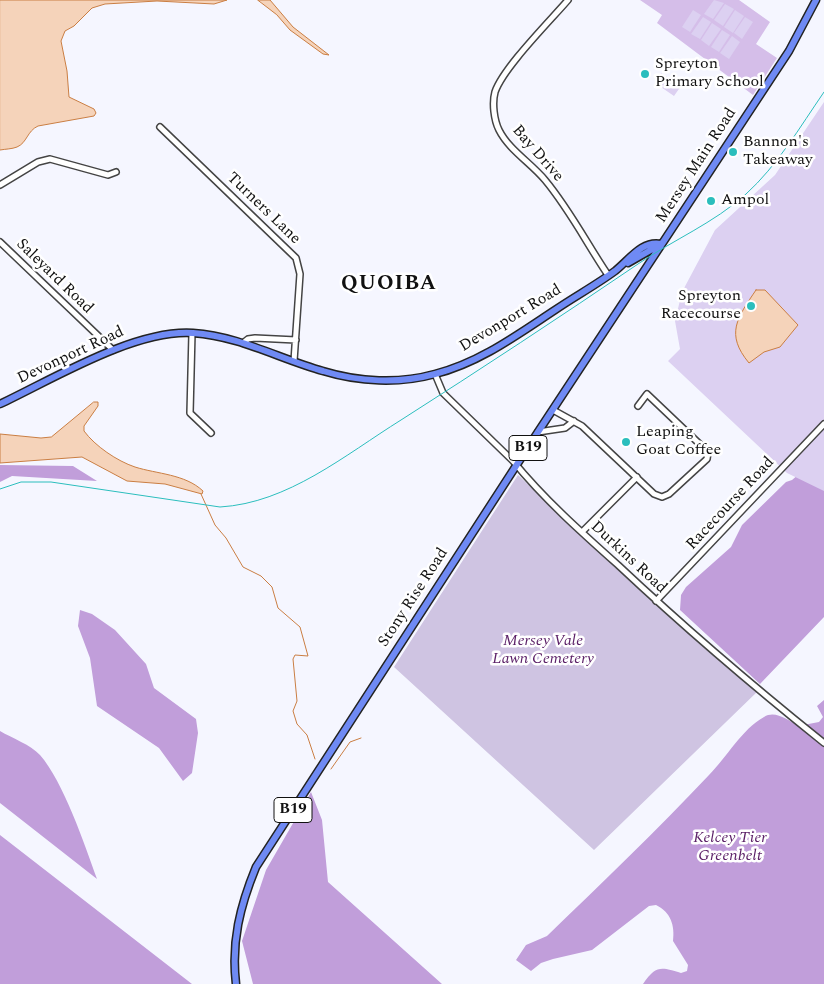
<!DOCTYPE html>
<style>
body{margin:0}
canvas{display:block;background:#f5f6ff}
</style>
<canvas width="824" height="984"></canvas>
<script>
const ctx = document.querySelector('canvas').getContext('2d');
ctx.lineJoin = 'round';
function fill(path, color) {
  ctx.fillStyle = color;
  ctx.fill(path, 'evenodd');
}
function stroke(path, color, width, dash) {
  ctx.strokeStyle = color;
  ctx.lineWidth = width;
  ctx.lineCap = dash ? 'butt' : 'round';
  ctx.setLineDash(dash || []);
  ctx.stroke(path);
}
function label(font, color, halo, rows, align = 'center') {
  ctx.font = font + ' Spectral,serif';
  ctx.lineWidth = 5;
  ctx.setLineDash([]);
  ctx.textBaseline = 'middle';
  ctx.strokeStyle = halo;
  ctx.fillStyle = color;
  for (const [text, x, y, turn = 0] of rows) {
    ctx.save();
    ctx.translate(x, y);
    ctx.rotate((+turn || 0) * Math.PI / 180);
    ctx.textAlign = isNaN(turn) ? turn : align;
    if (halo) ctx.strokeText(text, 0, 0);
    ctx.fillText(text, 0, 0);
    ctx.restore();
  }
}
fill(new Path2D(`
 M640 0H739L770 22 756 44 777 58 753 95 657 23 662 15Z`), '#d5bee9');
fill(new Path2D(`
 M811 464 824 467V617L760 684 680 610 681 595 686 587 731 547 742 525 786 482 792 480Z
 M0 465 73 466 97 481 12 476 0 482Z
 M80 610 92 614 115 630 146 664 154 688 196 719 198 733 192 773 183 781 159 748 97 706 90 658 78 626Z
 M824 700V984H643C656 965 661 967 681 973L687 971 688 965 673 941C675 926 671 912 656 905L649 906 592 950 553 959 541 963 531 971 516 960 526 945 547 936C602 883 657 830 709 775 727 757 742 729 764 717 775 710 788 720 798 726L819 722 823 717 817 706Z
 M0 731C12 738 31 745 40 755 63 781 85 845 97 879L0 803Z
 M311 792 322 820 328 882 442 984H253L242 941 266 870Z
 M0 835 192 984H0Z`), '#c19eda');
fill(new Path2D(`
 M518 475 660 608 758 691 594 850 394 667Z`), '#cfc4e2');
fill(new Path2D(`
 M714 0 724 3 713 19 704 14Z
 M725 4 734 9 723 26 714 20Z
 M693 10 701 15 690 32 682 27Z
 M735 10 744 16 733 33 724 27Z
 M703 17 711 22 700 39 691 34Z
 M745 17 753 22 742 39 734 33Z
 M712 23 721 29 709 46 701 40Z
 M722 30 730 35 719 52 711 47Z
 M732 36 740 42 729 59 720 53Z
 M661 73 681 86 674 96 655 83Z
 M824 102V491L787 473 668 361 680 349 675 321 682 292 715 230 775 175Z`), '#dcd0f1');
const water = new Path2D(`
 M0 0H227L214 4 157 1 105 4 92 8 74 26 65 31 61 41 67 71 69 97 94 109 96 113 94 116 38 126C27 131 27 143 17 147 12 149 6 149 0 150Z
 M258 0H270L293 27 329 55 323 54 290 30 277 15Z
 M756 290H765L798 325 780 347 764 352 749 363C725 334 737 318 756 290Z
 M94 402H98V406L84 426V431C95 446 117 461 135 467 157 474 185 474 203 491L202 494 165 484 127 481 82 457 0 463V434L41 438 51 437Z`);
fill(water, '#f5d3ba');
stroke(water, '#ca7e43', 1);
stroke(new Path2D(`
 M201 494 215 525 226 538 243 567 261 576 272 587 278 608 300 627 308 656 295 655 293 659 297 701 293 711 297 724 307 735 315 759
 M331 769 350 742 361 738`), '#ca7e43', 1);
const minor = new Path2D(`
 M568 0C550 21 503 68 495 92 492 103 494 120 499 130 509 150 531 163 545 180 570 210 587 244 608 275
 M160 127 296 258 300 274 294 361
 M0 185 38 162 50 159 108 175 116 172
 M0 242 113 350
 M192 333 190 413 211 433
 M243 343 248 339 255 338 296 340
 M435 374 443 393 513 461C544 499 581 532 618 565 684 627 753 686 824 743
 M553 410 582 426 654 494 662 497 669 494 707 459 708 452 647 394 638 406
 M538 432 565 428 574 421
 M582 532 637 477
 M656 601 824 424`);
const major = new Path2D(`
 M628 263 656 247
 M0 404C53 379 135 329 193 333 239 336 280 359 323 371 359 382 399 384 435 374 479 363 517 335 555 310 574 297 596 285 615 271 629 260 642 240 661 244
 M236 984C231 942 240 906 256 867L538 432 789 51 816 0`);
stroke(minor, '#444', 8);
stroke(major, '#222', 9);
stroke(minor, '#fff', 5);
stroke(major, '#6f8af4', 6);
stroke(new Path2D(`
 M0 489 21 482H51L220 507C288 503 345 455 401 420 481 369 560 317 638 264 673 240 714 223 746 194 777 166 800 127 824 92`), '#2bbebd', 1);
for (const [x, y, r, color] of [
 [645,74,5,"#2bbebd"],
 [733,152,5,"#2bbebd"],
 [711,201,5,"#2bbebd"],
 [751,306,5,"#2bbebd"],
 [626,442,5,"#2bbebd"]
]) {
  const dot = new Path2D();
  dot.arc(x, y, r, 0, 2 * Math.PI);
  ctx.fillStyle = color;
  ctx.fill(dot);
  stroke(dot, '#fff', 2);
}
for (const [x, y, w] of [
 [528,448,38],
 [293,810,38]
]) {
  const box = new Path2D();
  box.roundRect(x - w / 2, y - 12.5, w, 25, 4);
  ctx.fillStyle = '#fff';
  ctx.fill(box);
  stroke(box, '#111', 1);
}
label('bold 15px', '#111', null, [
 ["B19",528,448],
 ["B19",293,810]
]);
label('16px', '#111', '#fff', [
 ["Spreyton",655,65],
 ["Primary School",655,83],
 ["Bannon's",743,143],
 ["Takeaway",743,161],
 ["Ampol",721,201],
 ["Spreyton",741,297,"right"],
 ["Racecourse",741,315,"right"],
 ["Leaping",636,433],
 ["Goat Coffee",636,451]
], 'left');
label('16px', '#111', '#fff', [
 ["Bay Drive",537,154,49],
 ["Mersey Main Road",697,166,-57],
 ["Turners Lane",263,209,44],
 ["Saleyard Road",54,277,44],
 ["Devonport Road",511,319,-31],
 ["Devonport Road",71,356,-25],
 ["Racecourse Road",731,504,-47],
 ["Durkins Road",628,558,43],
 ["Stony Rise Road",414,598,-57]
]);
label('italic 16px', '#5c2168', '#fff', [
 ["Mersey Vale",543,642],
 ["Lawn Cemetery",543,660],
 ["Kelcey Tier",730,839],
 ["Greenbelt",730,857]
]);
ctx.letterSpacing = '1px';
label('bold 21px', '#111', '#fff', [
 ["QUOIBA",389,285]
]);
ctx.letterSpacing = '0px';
</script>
